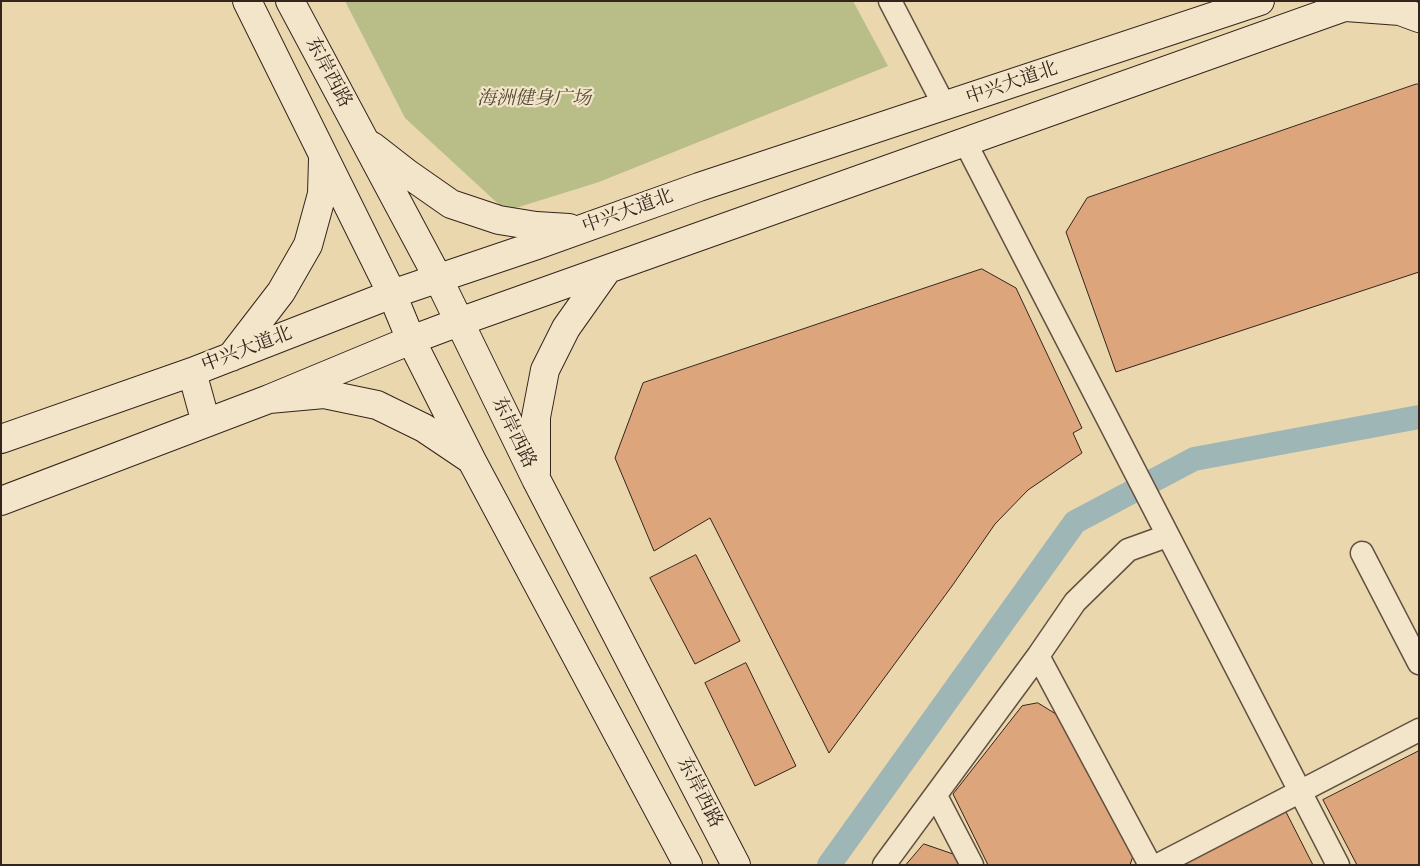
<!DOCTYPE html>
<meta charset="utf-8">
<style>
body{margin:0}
#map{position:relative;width:1420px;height:866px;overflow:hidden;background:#ebd7ad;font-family:Cardo,serif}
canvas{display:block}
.frame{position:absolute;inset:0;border:2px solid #34241c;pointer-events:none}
</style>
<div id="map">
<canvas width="1420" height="866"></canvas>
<div class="frame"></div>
</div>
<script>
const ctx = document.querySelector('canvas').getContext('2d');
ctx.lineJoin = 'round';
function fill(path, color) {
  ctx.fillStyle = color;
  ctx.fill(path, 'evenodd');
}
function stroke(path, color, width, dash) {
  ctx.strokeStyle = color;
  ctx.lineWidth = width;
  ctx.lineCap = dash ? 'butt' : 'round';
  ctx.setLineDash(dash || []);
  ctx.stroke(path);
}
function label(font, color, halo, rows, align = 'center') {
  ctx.font = font + ' Cardo,"Noto Serif SC",serif';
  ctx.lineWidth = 4.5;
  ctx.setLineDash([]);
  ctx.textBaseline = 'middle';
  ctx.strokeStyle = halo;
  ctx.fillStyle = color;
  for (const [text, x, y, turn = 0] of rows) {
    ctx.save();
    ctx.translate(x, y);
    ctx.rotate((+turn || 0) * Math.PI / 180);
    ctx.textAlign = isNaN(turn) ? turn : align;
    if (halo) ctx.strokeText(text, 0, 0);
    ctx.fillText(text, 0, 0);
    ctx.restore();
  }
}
fill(new Path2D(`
 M345 1H853L888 66 599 182 506 211 405 118Z`), '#b9be89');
stroke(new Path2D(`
 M829 865 1075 522 1194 459 1419 417`), '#9eb6b6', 24);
const building = new Path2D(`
 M1417 84 1419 85V272L1116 372 1066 232 1087 198Z
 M982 269 1016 288 1082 428 1073 433 1082 453 1028 490 995 524 952 586 829 753 710 518 654 551 615 458 643 383Z
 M696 555 740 641 695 664 650 578Z
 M746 663 796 766 755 786 705 683Z
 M1038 703 1056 714 1134 853 1130 865H988L953 794 1022 706Z
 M1419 751V865H1357L1323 800Z
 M1285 810 1313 865H1178Z
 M924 844 956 855 961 865H906Z`);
fill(building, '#dca57b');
stroke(building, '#34241c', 1);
const street = new Path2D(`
 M890 1 945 107
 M965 142C1089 383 1213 624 1338 865
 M1362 553 1419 663
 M1038 656 1150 865
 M936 796 972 865
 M884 865 1038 656 1075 602 1128 550 1167 536
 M1158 865 1419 730`);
const secondary = new Path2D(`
 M247 1 392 294 411 340 472 461 688 865
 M290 1 438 278 536 479 736 865
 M1346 7 1400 11 1419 18
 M372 146 408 174 451 204 499 220 536 226 569 228
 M231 357 281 292 308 245 322 194 323 159
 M192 372 206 423
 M269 399 411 340 459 322 1361 1
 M1 439 192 372 392 294 537 245 699 187 1260 1
 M536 473V417L545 370 566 328 607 270
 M1 501 269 399 324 394 377 405 424 428 470 459`);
stroke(street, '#625140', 25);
stroke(secondary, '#34241c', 30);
stroke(street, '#f2e5ca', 22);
stroke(secondary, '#f2e5ca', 28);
label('19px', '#34241c', '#f2e5ca', [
 ["东岸西路",328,73,62],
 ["中兴大道北",1012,84,-19],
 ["中兴大道北",628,212,-20],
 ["中兴大道北",247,350,-21],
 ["东岸西路",513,433,64],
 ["东岸西路",699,793,63]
]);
label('italic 19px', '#554a37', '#f2e5ca', [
 ["海洲健身广场",534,100]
]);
</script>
